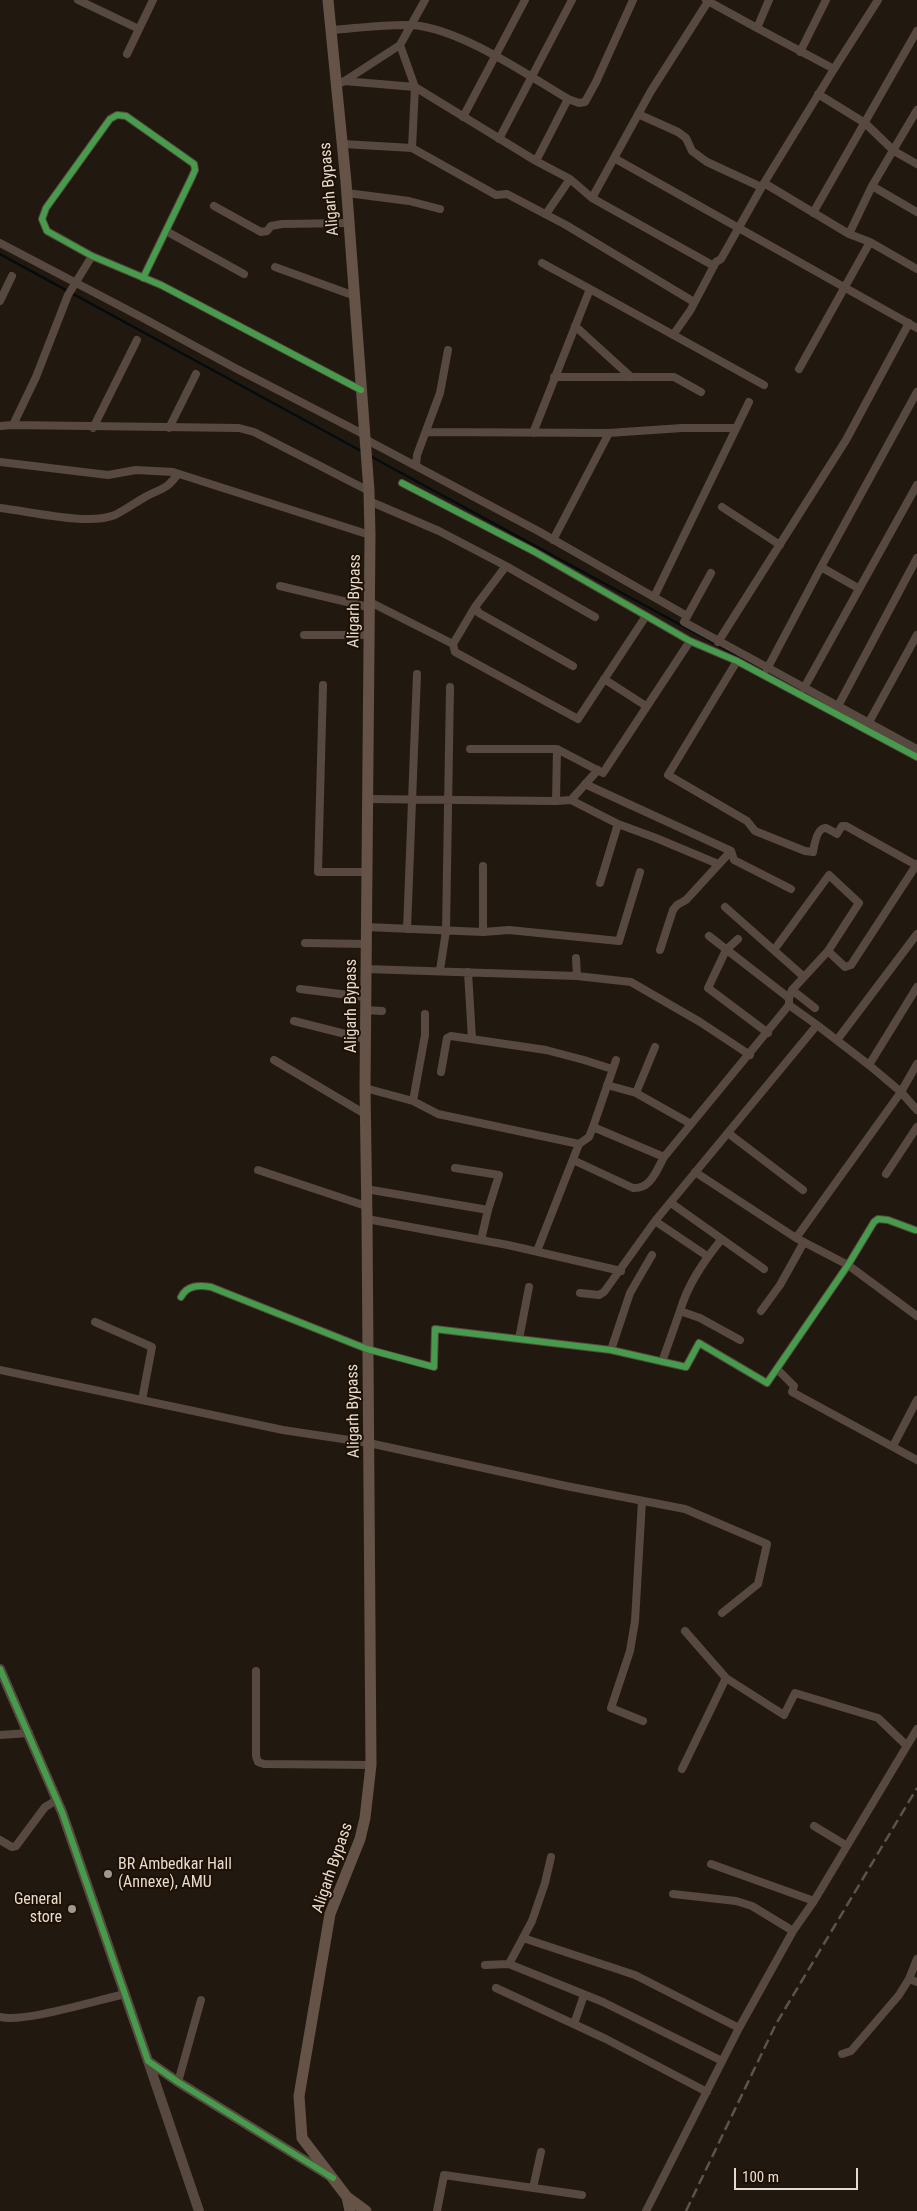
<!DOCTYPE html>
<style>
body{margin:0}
#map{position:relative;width:917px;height:2211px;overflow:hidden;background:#211910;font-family:"Roboto Condensed",sans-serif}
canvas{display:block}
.scale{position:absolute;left:734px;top:2168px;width:124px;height:22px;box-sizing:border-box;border:2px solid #e5dbd1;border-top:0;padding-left:6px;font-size:15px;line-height:18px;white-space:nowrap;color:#e5dbd1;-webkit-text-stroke:4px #1e1003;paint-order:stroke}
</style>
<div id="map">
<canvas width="917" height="2211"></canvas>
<div class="scale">100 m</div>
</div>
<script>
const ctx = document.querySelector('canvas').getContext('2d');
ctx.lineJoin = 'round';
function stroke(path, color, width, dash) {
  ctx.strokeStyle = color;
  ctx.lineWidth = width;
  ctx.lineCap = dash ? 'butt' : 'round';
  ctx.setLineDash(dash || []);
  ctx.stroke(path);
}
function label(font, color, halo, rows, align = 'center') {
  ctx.font = font + ' "Roboto Condensed",sans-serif';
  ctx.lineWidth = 4;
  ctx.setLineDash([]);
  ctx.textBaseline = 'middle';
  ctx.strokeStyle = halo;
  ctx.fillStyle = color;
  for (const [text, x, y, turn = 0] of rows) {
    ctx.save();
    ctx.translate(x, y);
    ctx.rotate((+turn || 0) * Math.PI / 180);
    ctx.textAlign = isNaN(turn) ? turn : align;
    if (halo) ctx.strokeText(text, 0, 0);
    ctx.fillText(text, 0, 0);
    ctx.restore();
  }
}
stroke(new Path2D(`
 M0 254 363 452
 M370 456 826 704`), '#050c10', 2.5);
stroke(new Path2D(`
 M78 0 139 29
 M425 0 400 45 415 87 412 148 496 195 507 194 566 225 694 302
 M706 0 757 28
 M331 30C358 28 386 24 412 25 461 29 526 74 568 99L536 161
 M800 52 826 0
 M127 54 153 0
 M834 69 878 0
 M344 81 415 87 536 161 570 179 592 198 714 266
 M343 82 400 45
 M818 94 865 123 894 151 917 164
 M568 99 579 103 585 102 596 82 633 0
 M638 114 678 132 686 138 692 151 707 162 761 187
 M463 117 525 0
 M499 139 572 0
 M343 144 412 148
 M614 158 917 328
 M764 183 849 234 870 242 917 269
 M872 186 917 212
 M347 193 409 201 440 209
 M592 198 651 91 709 0
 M214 206 261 232 267 231 271 226 282 224 349 223
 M813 213 917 31
 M546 214 570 179
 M166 231 244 274
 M849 234 872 186 917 110
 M0 243 143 318 237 369 365 435
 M275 267 355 296
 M143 278 191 179 195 170 194 164 126 116 117 115 110 119 46 208 42 219 47 231 92 256 161 285 361 390
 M590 289 764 385
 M0 301 12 276
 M575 326 631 377
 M673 335 690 311 716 262 721 259 764 183 834 69 757 28 769 0
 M799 369 870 242
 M554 377H674L701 392
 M13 425 239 428 254 432 369 491
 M0 426 13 425 36 377 68 295 92 256
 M93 428 137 340
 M169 428 196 374
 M427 432 609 433 682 428H736
 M533 433 590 289 542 263
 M365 439 540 532 687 616
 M0 462 108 475 136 470 173 472 370 535
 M416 466 417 455 440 393 448 350
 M402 483 535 552 690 641 737 661 917 757
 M369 501 439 531 506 566 475 607 479 613 573 666
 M722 507 780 545
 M0 508C29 511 88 526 115 515 125 510 135 503 145 497 163 487 165 491 178 474
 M553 540 609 433
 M506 566 595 617
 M821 567 858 588
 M711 573 684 622 917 749
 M280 586 368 607
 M654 597 749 402
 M368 601 453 644 455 652 578 719 646 616
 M304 635H368
 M718 642 846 440 909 323
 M453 644 475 607
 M737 661 668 775 747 821 755 831 805 851 813 852C814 846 817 827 826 828 829 829 833 832 837 834L842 826H846L916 865
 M767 669 821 567 917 392
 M604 679 646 706
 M323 685 318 872H366
 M804 688 917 485
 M838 706 917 558
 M869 722 917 635
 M470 749H557
 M585 784 731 851 734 860 791 889
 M367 799 556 801 557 749 603 773 690 641
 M571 800 598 770
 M556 801 571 800 618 824 656 838 718 864
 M483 866V932
 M600 883 618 824
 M725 907 803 976
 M366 927 483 932 509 930 619 941 640 872
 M407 929 417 674
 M709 936 789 998
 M738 939 726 950 708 988 768 1033
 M305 943 366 944
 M660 950 673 910 677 905 686 900 731 851
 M828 951 845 967 851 965 917 864
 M576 958 577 976 631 982 700 1022 750 1055
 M366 969 577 976
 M440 970 446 931 450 687
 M468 972 472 1039
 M300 989 365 997
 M792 990 815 1008
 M365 1010 382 1011
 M294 1021 365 1039
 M817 1025 869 1065 917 987
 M837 1040 917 934
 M274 1060 365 1114
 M869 1065 901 1092 917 1110
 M441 1072 447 1038 451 1036 546 1050 584 1060 612 1069
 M607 1085 636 1093 691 1124
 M365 1088 413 1101 438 1114 579 1144 589 1137 593 1127 616 1060
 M636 1093 655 1047
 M413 1101 425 1035V1014
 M593 1127 664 1157
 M728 1133 803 1190
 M573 1160 633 1188C651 1189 656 1171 664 1157L789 1005V998L792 990 828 951 859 903 829 875 774 950
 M455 1168 499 1175 488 1210 481 1240
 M258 1170 366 1206
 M695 1172 796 1238 848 1265 917 1316
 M886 1174 917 1127
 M366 1189 488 1210
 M671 1203 764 1269
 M367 1219 508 1245 621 1271
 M655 1221 707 1256
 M796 1238 901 1092 917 1064
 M537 1251 579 1144
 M580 1293 599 1295 604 1292 655 1221 817 1025 789 1005
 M181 1297C187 1285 199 1285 211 1287L367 1349 434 1367 435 1329 611 1350 686 1367 699 1343 767 1383 848 1265 874 1222 878 1219 888 1220 915 1230
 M680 1311C688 1284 703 1262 721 1240
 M761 1311 780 1285 804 1242
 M95 1322 152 1347 142 1400
 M519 1339 529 1287
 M611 1350 630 1293 652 1255
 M662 1362 680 1311 700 1318 740 1340
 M777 1369 794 1386 792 1392 917 1460
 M0 1370 283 1430 369 1443 566 1486 685 1509 767 1544 758 1584 722 1613
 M893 1446 917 1400
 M642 1501 635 1621 630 1651 611 1708 643 1721
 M685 1631 726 1678 784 1715 795 1693 878 1718 906 1745
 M256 1671V1756L258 1762 264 1764 371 1765
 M0 1735 29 1733
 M682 1769 726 1678
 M814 1826 847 1846
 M0 1840 12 1847 16 1846 45 1807 57 1800
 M711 1864 814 1901
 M673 1894 736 1901 752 1906 793 1931
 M523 1938 635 1975 739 2028
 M509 1964 532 1921 545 1883 551 1857
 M485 1965 509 1964 603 2002 722 2061
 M909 1979 917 1959
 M496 1988 606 2039 707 2092
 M0 2017C24 2023 98 2000 125 1994
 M574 2024 584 1995
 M842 2054 851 2051 899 1995 909 1979 917 1982
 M178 2082 201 2000
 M533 2188 541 2152
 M437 2211 444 2175 582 2195
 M646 2211 739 2028 793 1931 814 1901 917 1729`), '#57493f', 8);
stroke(new Path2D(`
 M0 1669 62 1812 148 2061 178 2082 330 2176
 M148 2061 199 2211`), '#57493f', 10);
stroke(new Path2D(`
 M328 0 346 182 369 491 370 535 365 1088 367 1219 371 1765 365 1818 360 1839 330 1914 299 2096 302 2138 347 2197 350 2211
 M347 2197 366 2211`), '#645346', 11);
stroke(new Path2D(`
 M686 2211 776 2024 917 1788`), '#5d534a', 2.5, [10, 5]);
stroke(new Path2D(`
 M143 278 191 179 195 170 194 164 126 116 117 115 110 119 46 208 42 219 47 231 92 256 161 285 361 390
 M402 483 535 552 690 641 737 661 917 757
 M181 1297C187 1285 199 1285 211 1287L367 1349 434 1367 435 1329 611 1350 686 1367 699 1343 767 1383 848 1265 874 1222 878 1219 888 1220 915 1230
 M0 1669 62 1812 148 2061 178 2082 333 2178`), '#469c4c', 6);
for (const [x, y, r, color] of [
 [108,1874,5,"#a0978d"],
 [72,1909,5,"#a0978d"]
]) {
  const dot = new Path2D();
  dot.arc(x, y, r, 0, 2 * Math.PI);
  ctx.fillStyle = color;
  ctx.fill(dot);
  stroke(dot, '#1e1003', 2);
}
label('16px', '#e5dbd1', '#1e1003', [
 ["Aligarh Bypass",330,189,-95],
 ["Aligarh Bypass",355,601,-89],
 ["Aligarh Bypass",352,1006,-90],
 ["Aligarh Bypass",354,1411,-91],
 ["Aligarh Bypass",333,1868,-71]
]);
label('16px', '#e5dbd1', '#1e1003', [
 ["BR Ambedkar Hall",118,1865],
 ["(Annexe), AMU",118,1883],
 ["General",62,1900,"right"],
 ["store",62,1918,"right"]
], 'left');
</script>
